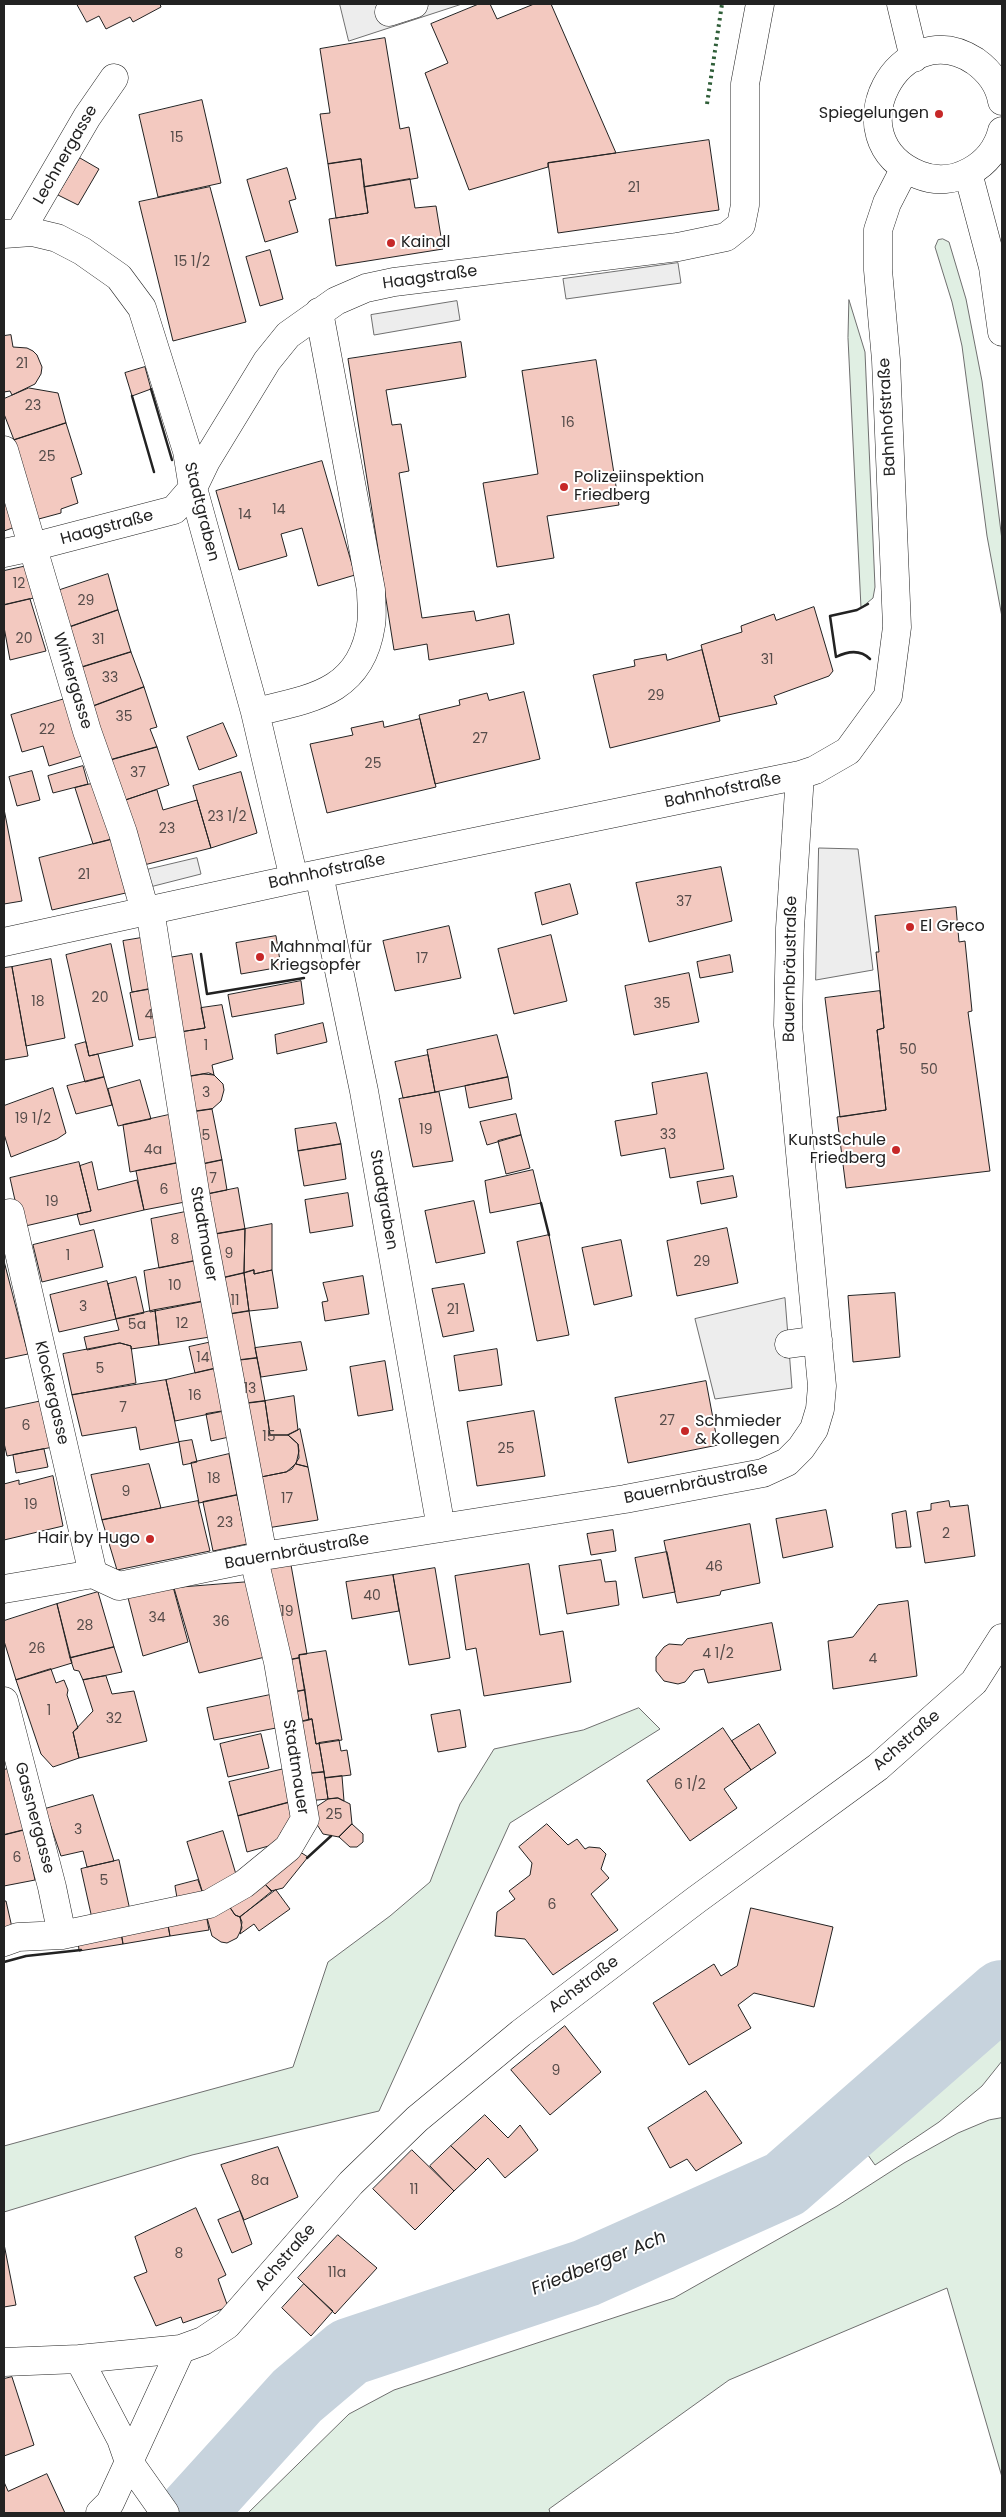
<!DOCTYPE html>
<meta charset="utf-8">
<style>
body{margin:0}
#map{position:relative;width:1006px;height:2517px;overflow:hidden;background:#fff;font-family:Poppins,sans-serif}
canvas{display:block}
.frame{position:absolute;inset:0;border:5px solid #222;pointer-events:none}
</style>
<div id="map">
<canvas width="1006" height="2517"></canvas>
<div class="frame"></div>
</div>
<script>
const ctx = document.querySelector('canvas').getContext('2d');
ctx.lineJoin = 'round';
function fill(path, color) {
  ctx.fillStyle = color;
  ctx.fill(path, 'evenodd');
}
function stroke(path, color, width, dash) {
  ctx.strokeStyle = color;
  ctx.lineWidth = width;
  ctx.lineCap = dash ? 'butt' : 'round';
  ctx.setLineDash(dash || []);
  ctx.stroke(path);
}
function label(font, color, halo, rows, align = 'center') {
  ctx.font = font + ' Poppins,sans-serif';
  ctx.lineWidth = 4;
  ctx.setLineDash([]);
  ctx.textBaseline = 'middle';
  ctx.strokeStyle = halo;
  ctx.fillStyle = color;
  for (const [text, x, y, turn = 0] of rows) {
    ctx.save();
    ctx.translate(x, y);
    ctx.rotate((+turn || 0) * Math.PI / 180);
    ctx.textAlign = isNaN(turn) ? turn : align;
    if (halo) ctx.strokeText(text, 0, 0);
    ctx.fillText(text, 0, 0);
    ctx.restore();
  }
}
const green = new Path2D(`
 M943 239 949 242 966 299 982 381 1002 540V617L987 536 962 346 952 302 935 247 938 240Z
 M849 300 865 352 875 587 873 598 861 608 848 338Z
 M639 1708 660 1729 510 1823 379 2111 192 2155 4 2212V2146L293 2067 328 1962 390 1916 430 1882 460 1804 494 1749 583 1730Z
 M1002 2010V2061L982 2086 939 2122 875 2165 856 2138Z
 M1002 2118V2477L947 2288 729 2380 549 2509 550 2513H248L349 2414 394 2390 674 2298 837 2206 904 2163 958 2133 989 2120Z`);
fill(green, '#e0efe3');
stroke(green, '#6f6f6f', 1);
const parking = new Path2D(`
 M340 4H462L349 41Z
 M678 263 681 283 566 299 563 279Z
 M457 301 460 320 374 335 371 315Z
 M819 848 858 849 873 970 816 980Z
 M197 858 201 874 146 888 142 871Z
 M785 1298 792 1388 715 1399 695 1319Z`);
fill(parking, '#ededed');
stroke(parking, '#6f6f6f', 1);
stroke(new Path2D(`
 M191 2513 297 2396 349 2352 586 2273 785 2184 1002 1994`), '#c7d3dd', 68);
const building = new Path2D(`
 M77 4H160L161 7 133 22 130 17 106 29 99 16 87 22Z
 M479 4H490L497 19 534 4H551L616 153 548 163V167L469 190 425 73 448 63 431 24Z
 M385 38 400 129 409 127 418 178 364 187 361 159 328 164 320 114 330 113 320 49Z
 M202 100 221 183 158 197 139 115Z
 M709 140 719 210 558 233 548 163Z
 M80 158 99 169 78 205 58 195Z
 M361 159 368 213 336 218 328 164Z
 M287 168 296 199 289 201 298 232 265 242 247 180Z
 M410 179 415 208 436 206 443 249 336 266 329 219 368 213 364 187Z
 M210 187 246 322 173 341 139 202Z
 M270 250 283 299 260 306 246 257Z
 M11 335 13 347 27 348 33 351 37 355 42 367 41 374 35 384 12 395 10 391 4 392V336Z
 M461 342 466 377 386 390 392 425 401 424 409 471 399 473 422 618 474 611 476 621 509 614 514 644 429 660 427 644 394 650 348 359Z
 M596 360 619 505 547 516 554 558 497 567 483 483 538 474 522 371Z
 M145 367 151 389 132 396 125 373Z
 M29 388 58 393 66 423 14 440 4 414V399Z
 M66 423 82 474 71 478 78 503 61 509V513L35 520 14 440Z
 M322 461 355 575 318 586 302 528 281 534 287 556 239 570 216 491Z
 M4 492 18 526 4 531Z
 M27 566 38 597 4 605V571Z
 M108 574 118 610 64 629 54 592Z
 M30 599 46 651 10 660 4 627V605Z
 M814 607 833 671 829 676 774 696 777 704 719 717 701 645 742 632 741 626 774 614 776 620Z
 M118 610 131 652 76 669 64 629Z
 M702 650 720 721 610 748 593 675 635 666 634 660 666 654 667 660Z
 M131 652 144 687 91 707 76 669Z
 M144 687 157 727 150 729 157 747 107 761 91 707Z
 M524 692 540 759 435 784 419 715 460 705 459 700 487 693 489 700Z
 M68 698 85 755 49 766 43 746 22 752 11 715Z
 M420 719 436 787 327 813 310 744 353 735 351 728 383 721 384 727Z
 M223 723 237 756 199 770 187 737Z
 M157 747 169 785 120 802 107 761Z
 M83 766 88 784 53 793 48 776Z
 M32 771 40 800 17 806 9 777Z
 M241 772 257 833 211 848 193 786Z
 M99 782 117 838 93 844 75 788Z
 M157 790 163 810 197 800 211 848 140 866 120 802Z
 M4 809 22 901 4 904Z
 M117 838 130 892 52 910 39 858Z
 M721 867 732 921 649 942 636 883Z
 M570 884 578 914 542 925 535 893Z
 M956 907 959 942 965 941 972 1011 968 1012 990 1171 846 1188 837 1117 886 1110 877 1030 884 1028 876 952H879L875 916Z
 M449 926 461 978 395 991 383 941Z
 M551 935 567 1001 514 1014 498 949Z
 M276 936 281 967 241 974 236 943Z
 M147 937 157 988 132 992 123 941Z
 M111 944 133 1046 89 1056 66 955Z
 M192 954 205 1028 180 1032 168 958Z
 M730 955 733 972 700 978 697 962Z
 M51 959 65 1038 26 1046 12 967Z
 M12 967 28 1056 4 1060V968Z
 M689 973 699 1022 634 1035 625 986Z
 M301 981 304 1004 232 1017 228 995Z
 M159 987 167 1035 139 1040 130 993Z
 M880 991 884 1028 877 1030 886 1110 840 1117 825 998Z
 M222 1005 233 1059 212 1065 214 1075 203 1074 186 1077 180 1032 205 1028 201 1008Z
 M323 1023 327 1042 277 1054 275 1035Z
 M497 1035 508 1077 435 1092 427 1050Z
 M86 1042 89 1056 98 1054 104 1077 85 1082 75 1045Z
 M428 1055 435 1092 403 1098 395 1062Z
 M209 1073 214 1075 223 1084 224 1090 221 1101 212 1109 191 1112 186 1077Z
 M707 1073 724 1169 670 1178 665 1148 621 1156 615 1121 657 1114 652 1083Z
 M104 1077 112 1105 76 1114 67 1086Z
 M508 1077 512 1099 469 1108 465 1086Z
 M140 1080 151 1119 118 1126 108 1089Z
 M53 1088 66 1133 57 1139 11 1157 4 1134V1106Z
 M439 1092 453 1161 413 1167 399 1099Z
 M212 1109 222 1160 198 1165 191 1112Z
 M173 1114 182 1162 130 1172 123 1125Z
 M516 1114 521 1135 487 1145 480 1122Z
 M336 1123 341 1144 298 1151 295 1129Z
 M521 1135 530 1168 506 1174 498 1141Z
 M341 1144 346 1179 304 1186 298 1151Z
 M222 1160 227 1190 203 1195 198 1165Z
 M79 1162 91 1211 21 1227 10 1178Z
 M92 1162 98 1190 137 1180 144 1210 80 1225 77 1214 91 1211 80 1166Z
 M182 1162 190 1201 144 1210 136 1171Z
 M533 1170 541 1203 490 1213 485 1181Z
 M733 1176 737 1197 701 1204 697 1182Z
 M238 1188 245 1229 210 1235 203 1195Z
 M348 1193 353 1226 310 1233 305 1200Z
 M474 1201 485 1253 436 1263 425 1211Z
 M190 1211 199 1260 159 1268 151 1219Z
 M272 1224V1270L254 1274V1270L244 1273 245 1229Z
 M727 1228 738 1283 677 1296 667 1241Z
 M245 1229 244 1273 218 1279 210 1235Z
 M94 1230 103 1267 42 1282 33 1245Z
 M549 1235 569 1335 537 1341 517 1242Z
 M621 1240 632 1296 594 1305 582 1248Z
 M199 1260 205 1301 150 1312 144 1271Z
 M4 1261 28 1354 4 1359Z
 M254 1270V1274L272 1270 278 1308 249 1311 244 1273Z
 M244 1273 249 1311 224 1315 218 1279Z
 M363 1276 369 1314 325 1321 322 1302 328 1301 323 1283Z
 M136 1277 144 1313 116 1319 108 1284Z
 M107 1281 116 1319 59 1332 50 1295Z
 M464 1284 474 1331 443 1337 432 1289Z
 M895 1293 900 1357 853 1362 848 1296Z
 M205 1301 210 1337 159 1345 155 1310Z
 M155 1310 159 1345 131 1349V1346L120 1343 87 1350 84 1337 119 1330 116 1319Z
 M249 1311 257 1358 232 1361 224 1315Z
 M212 1342 217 1368 195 1373 189 1347Z
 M301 1342 307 1370 261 1377 255 1348Z
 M120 1343 131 1346 136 1383 72 1395 63 1354Z
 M497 1349 502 1385 459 1391 454 1356Z
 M257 1358 265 1401 241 1404 232 1361Z
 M385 1361 393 1410 358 1416 350 1367Z
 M217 1368 224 1411 175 1421 166 1380Z
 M166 1380 179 1442 140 1450 136 1427 82 1436 72 1395Z
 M706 1381 718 1445 628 1463 615 1398Z
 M294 1396 298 1430 288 1435H270L265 1401Z
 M42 1401 53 1447 7 1456 4 1443V1409Z
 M265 1401 270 1435H288L298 1444 299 1458 292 1469 286 1472 256 1478 241 1404Z
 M224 1411 229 1437 211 1441 206 1414Z
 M534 1411 545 1476 477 1486 467 1422Z
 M300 1429 308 1467 296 1464 299 1451 298 1444 288 1435Z
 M192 1440 197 1462 183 1465 179 1442Z
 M44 1449 48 1467 16 1473 13 1455Z
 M229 1454 237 1495 199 1503 191 1463Z
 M149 1464 161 1508 102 1520 91 1475Z
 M296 1464 308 1467 318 1520 267 1528 256 1478 286 1472Z
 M53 1476 63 1526 4 1540V1484L19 1480V1484Z
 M237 1495 247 1544 213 1551 203 1502Z
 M198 1501 210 1551 117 1570 102 1520Z
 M949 1501 950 1507 968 1505 975 1556 925 1563 917 1512 931 1510V1504Z
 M826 1510 833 1547 783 1558 776 1519Z
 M906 1511 911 1547 896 1548 892 1514Z
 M750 1524 760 1583 721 1591 720 1595 677 1603 664 1541Z
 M613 1530 616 1551 591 1555 587 1534Z
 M667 1552 675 1592 643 1598 635 1558Z
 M601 1560 605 1582 616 1581 619 1605 567 1614 559 1566Z
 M529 1564 540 1635 563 1631 571 1682 484 1696 476 1648 466 1650 455 1576Z
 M291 1565 307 1654 299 1655V1658L284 1661 267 1569Z
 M435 1568 450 1658 409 1665 393 1575Z
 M393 1575 399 1611 352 1619 346 1582Z
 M249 1582 265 1657 199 1673 174 1588Z
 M172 1583 188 1642 143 1656 127 1594Z
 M98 1592 114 1647 70 1658 57 1604Z
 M908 1601 917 1676 833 1689 828 1641 853 1637 878 1605Z
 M57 1604 72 1663 16 1680 4 1641V1621Z
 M772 1623 781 1670 708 1683 704 1669 694 1671 685 1682 678 1684 664 1681 656 1671V1657L664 1647 669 1644 682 1645 687 1639Z
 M114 1647 122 1672 83 1680 79 1671 74 1670 70 1658Z
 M326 1651 342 1740 316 1744 312 1719 309 1720 299 1655Z
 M299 1658 305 1690 289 1693 284 1661Z
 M51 1669 56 1683 64 1680 68 1690 67 1695 78 1728 73 1732 79 1758 53 1767 41 1754 16 1680Z
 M106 1676 112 1694 134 1691 147 1741 79 1758 73 1732 93 1711 83 1680Z
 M305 1690 309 1720 295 1723 289 1693Z
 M270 1695 276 1728 214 1740 207 1708Z
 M460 1710 466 1747 438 1752 431 1715Z
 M312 1719 316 1744 319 1743 324 1772 303 1774 295 1723Z
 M759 1724 776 1753 751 1770 732 1741Z
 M723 1728 751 1770 724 1789 737 1808 690 1841 647 1781Z
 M261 1734 269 1768 228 1777 220 1744Z
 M339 1740 341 1751 347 1750 351 1775 325 1778 319 1743Z
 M14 1767 32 1828 4 1835V1770Z
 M284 1769 294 1801 238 1816 229 1782Z
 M324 1772 328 1799 307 1801 303 1774Z
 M342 1776 344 1801 338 1798 328 1799 325 1778Z
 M93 1795 114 1861 87 1867 83 1851 61 1856 45 1809Z
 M338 1798 350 1804 352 1824 339 1837 323 1834 316 1823V1807L328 1799Z
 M294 1801 293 1828 281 1832 283 1842 247 1852 238 1816Z
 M352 1824 363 1834V1842L357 1847H350L339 1837Z
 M547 1824 568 1845 577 1839 585 1849 589 1847 600 1848 606 1854 601 1869 609 1878 591 1894 618 1930 553 1975 525 1939 495 1936 497 1912 515 1899 509 1891 530 1875 532 1863 519 1847Z
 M24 1830 35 1880 4 1886V1835Z
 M223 1831 238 1881 204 1897 187 1842Z
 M297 1850 308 1857 283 1888 271 1891 263 1882Z
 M119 1860 131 1915 93 1923 81 1869Z
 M198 1880 204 1897 178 1904 175 1886Z
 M263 1882 272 1891 240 1917 235 1915 229 1906Z
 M276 1890 290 1909 259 1931 254 1924 240 1934 242 1922 240 1917Z
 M4 1901H6L13 1932 4 1936Z
 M229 1906 235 1915 240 1917 242 1928 237 1938 227 1943 221 1942 212 1936 206 1914Z
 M751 1908 833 1927 814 2007 754 1993 738 2005 751 2028 689 2065 653 2003 714 1964 721 1976 737 1966Z
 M206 1914 209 1930 170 1936 167 1920Z
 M167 1920 170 1936 123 1944 121 1932Z
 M121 1932 123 1944 79 1951 78 1939Z
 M565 2026 601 2072 550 2115 511 2070Z
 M706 2091 742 2143 696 2171 687 2159 670 2168 648 2128Z
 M485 2115 508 2138 520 2125 538 2150 505 2178 488 2158 476 2170 451 2146Z
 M451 2146 476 2170 454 2191 430 2166Z
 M278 2147 298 2197 244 2220 221 2165Z
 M412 2150 454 2191 415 2230 373 2189Z
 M196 2208 226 2275 218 2279 228 2307 183 2323 181 2317 156 2326 134 2277 147 2272 135 2237Z
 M240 2211 252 2244 232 2253 218 2220Z
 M338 2235 377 2268 335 2314 298 2278Z
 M4 2244 16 2305 4 2307Z
 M304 2284 333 2311 311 2336 282 2308Z
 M12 2377 34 2445 4 2456V2379Z
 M47 2474 65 2513H4V2482L8 2491Z`);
fill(building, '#f3c9c0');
stroke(building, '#222', 1);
const minor = new Path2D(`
 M901 4 914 58
 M389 12 414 4
 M1002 101C999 84 989 71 975 61 900 12 831 139 919 175 954 189 993 166 1002 131
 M968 173 993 267 1002 332
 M20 232 87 117 114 78
 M4 234 32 232 57 238 82 251 119 277 142 308 187 451 193 488 255 712 294 879
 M4 450 87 731 123 833 145 911
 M4 553 32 547 174 510 193 488 206 461 267 361 288 335 336 301 366 288 394 282 678 247 726 237 741 225 745 205V84L760 4
 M255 712C310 699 361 693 371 625 373 614 371 601 371 590L319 312
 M319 874 364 1091 441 1528
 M150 910 197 1204 263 1556
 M4 942 294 879 800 775 815 770 848 751 888 696 897 627 886 360 878 270V230L887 203 905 168
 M4 1214 10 1213 93 1574
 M789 1344 818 1340
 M4 1589 93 1574 119 1586 263 1556 625 1499 763 1473 787 1462 801 1448 814 1429 820 1409 822 1386 788 1025 790 928 800 775
 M4 1701 52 1887 62 1935
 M4 1942 18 1937 62 1935 209 1904 244 1884 288 1848 305 1819 278 1662 254 1559
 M79 2359 121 2439 129 2462 165 2513
 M4 2362 79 2359 181 2349 203 2341 227 2325 351 2183 417 2119 521 2033 696 1900 878 1767 974 1682 1002 1638
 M100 2513 110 2503 181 2349`);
stroke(minor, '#222', 29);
stroke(minor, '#fff', 28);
stroke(new Path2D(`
 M707 104 722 4`), '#2f5e38', 4, [2.5, 4]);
stroke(new Path2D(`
 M151 389 172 460
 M132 396 154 472
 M868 604 857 610 830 616 836 657C848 651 860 649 870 659
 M201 954 207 994 304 978
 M541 1203 549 1235
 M307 1858 331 1836
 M4 1962 26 1956 81 1950`), '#222', 2.5);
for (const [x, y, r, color] of [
 [939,114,5,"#c62828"],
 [391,243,5,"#c62828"],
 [564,487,5,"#c62828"],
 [910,927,5,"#c62828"],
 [260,957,5,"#c62828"],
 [896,1150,5,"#c62828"],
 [685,1431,5,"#c62828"],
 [150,1539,5,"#c62828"]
]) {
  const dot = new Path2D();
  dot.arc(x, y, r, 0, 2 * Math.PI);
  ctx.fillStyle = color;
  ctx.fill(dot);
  stroke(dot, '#fff', 2);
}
label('14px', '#564c4a', null, [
 ["15",177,138],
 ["21",634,188],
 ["15 1/2",192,262],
 ["21",22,364],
 ["23",33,406],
 ["16",568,423],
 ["25",47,457],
 ["14",279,510],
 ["14",245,515],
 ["12",19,584],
 ["29",86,601],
 ["20",24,639],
 ["31",98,640],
 ["31",767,660],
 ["33",110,678],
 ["29",656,696],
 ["35",124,717],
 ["22",47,730],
 ["27",480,739],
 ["25",373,764],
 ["37",138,773],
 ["23 1/2",227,817],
 ["23",167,829],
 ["21",84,875],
 ["37",684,902],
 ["17",422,959],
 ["20",100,998],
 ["18",38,1002],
 ["35",662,1004],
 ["4",149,1015],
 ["1",206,1046],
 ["50",908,1050],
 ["50",929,1070],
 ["3",206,1093],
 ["19 1/2",33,1119],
 ["19",426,1130],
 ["33",668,1135],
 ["5",206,1136],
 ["4a",153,1150],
 ["7",213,1179],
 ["6",164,1190],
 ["19",52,1202],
 ["8",175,1240],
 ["9",229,1254],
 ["1",68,1256],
 ["29",702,1262],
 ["10",175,1286],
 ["11",235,1301],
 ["3",83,1307],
 ["21",453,1310],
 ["12",182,1324],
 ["5a",137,1325],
 ["14",203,1358],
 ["5",100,1369],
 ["13",250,1389],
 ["16",195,1396],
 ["7",123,1408],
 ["27",667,1421],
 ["6",26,1426],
 ["15",269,1437],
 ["25",506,1449],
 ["18",214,1479],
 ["9",126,1492],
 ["17",287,1499],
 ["19",31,1505],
 ["23",225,1523],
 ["2",946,1534],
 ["46",714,1567],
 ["40",372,1596],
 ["19",287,1612],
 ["34",157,1618],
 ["36",221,1622],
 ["28",85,1626],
 ["26",37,1649],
 ["4 1/2",718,1654],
 ["4",873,1659],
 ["1",49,1711],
 ["32",114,1719],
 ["6 1/2",690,1785],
 ["25",334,1815],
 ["3",78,1830],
 ["6",17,1858],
 ["5",104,1881],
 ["6",552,1905],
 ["9",556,2071],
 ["8a",260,2181],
 ["11",414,2190],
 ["8",179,2254],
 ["11a",337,2273]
]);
label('16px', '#222', '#fff', [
 ["Spiegelungen",929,114,"right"],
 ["Kaindl",401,243],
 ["Polizeiinspektion",574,478],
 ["Friedberg",574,496],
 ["El Greco",920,927],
 ["Mahnmal für",270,948],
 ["Kriegsopfer",270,966],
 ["KunstSchule",886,1141,"right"],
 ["Friedberg",886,1159,"right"],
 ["Schmieder",695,1422],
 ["& Kollegen",695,1440],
 ["Hair by Hugo",140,1539,"right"]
], 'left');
label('16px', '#222', '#fff', [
 ["Lechnergasse",66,155,-60],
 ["Haagstraße",430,278,-8],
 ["Bahnhofstraße",888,417,-93],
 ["Stadtgraben",201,512,76],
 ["Haagstraße",107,528,-15],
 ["Wintergasse",72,681,73],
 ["Bahnhofstraße",723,791,-12],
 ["Bahnhofstraße",327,872,-12],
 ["Bauernbräustraße",791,969,-89],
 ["Stadtgraben",383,1200,80],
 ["Stadtmauer",203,1234,80],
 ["Klockergasse",51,1393,77],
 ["Bauernbräustraße",696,1484,-12],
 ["Bauernbräustraße",297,1552,-10],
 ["Achstraße",907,1741,-41],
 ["Stadtmauer",295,1767,81],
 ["Gassnergasse",34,1818,75],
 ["Achstraße",584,1985,-37],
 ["Achstraße",286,2258,-49]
]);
label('italic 18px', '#222', '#fff', [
 ["Friedberger Ach",599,2264,-22]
]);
</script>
